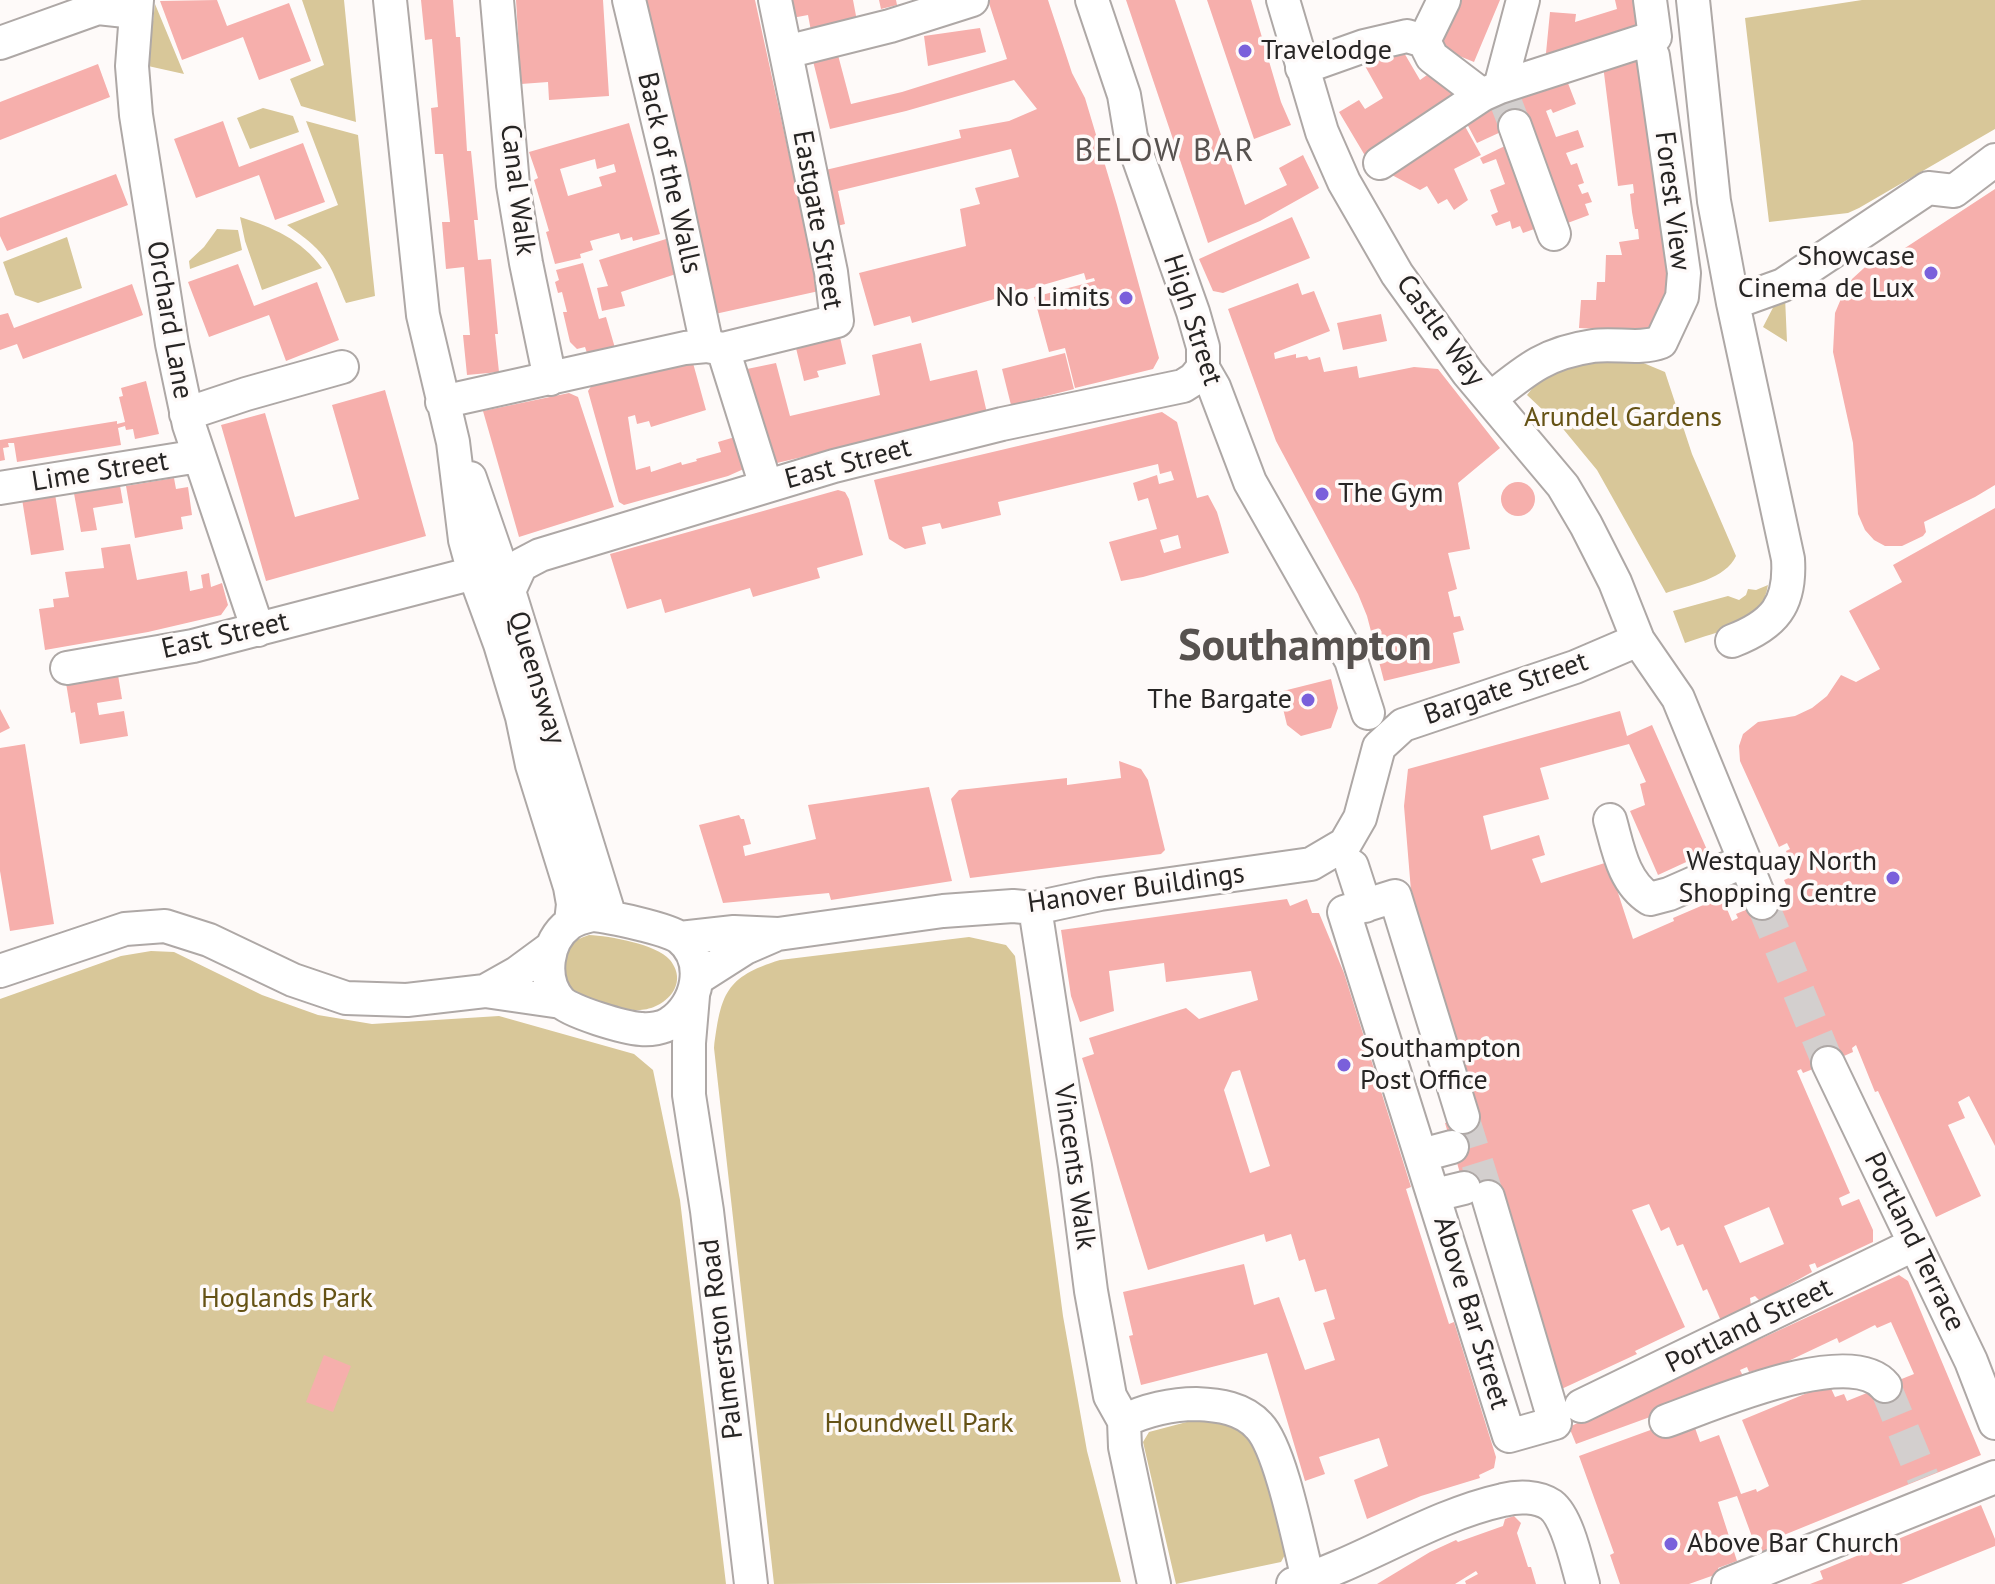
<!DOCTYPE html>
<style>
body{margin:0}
canvas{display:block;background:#fefaf9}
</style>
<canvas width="1995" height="1584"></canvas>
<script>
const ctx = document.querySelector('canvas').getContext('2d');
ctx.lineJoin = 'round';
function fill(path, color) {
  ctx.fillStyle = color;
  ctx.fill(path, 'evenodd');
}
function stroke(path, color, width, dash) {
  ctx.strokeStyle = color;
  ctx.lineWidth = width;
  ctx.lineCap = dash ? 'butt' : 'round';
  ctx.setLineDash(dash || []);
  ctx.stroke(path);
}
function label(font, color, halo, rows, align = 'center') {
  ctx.font = font + ' "PT Sans",sans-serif';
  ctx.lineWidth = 7;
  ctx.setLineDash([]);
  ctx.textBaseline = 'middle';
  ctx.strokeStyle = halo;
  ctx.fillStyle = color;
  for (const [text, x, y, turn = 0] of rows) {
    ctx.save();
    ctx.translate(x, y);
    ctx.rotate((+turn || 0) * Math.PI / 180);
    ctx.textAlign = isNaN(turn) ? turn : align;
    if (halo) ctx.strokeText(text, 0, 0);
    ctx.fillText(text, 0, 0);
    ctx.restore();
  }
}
fill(new Path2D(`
 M302 0H344L356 122 301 106 290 79 324 65Z
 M1862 0H1995V129L1859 208 1848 213 1769 222 1745 18Z
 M155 4 184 74 148 66Z
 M263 108 293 116 299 132 250 149 237 118Z
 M306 121 358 135 375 296 346 303C328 259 327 253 287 225L338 205Z
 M240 217C272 227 302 240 322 268L262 290 245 241Z
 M217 229 238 230 242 250 190 269 189 261 204 247Z
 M67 237 82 288 38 303 15 295 3 262Z
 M1780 294 1785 297 1787 342 1763 327Z
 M1630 361 1641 362 1665 372 1692 454 1736 556C1726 579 1689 585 1666 593L1597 470 1564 430 1527 395 1546 371 1579 363Z
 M1768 585C1762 626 1720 630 1685 643L1673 611 1728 596 1739 600 1746 595 1748 589 1756 590Z
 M589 935C610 936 656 944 670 960 690 985 664 1009 640 1010 624 1011 582 1001 571 988 561 977 562 953 573 943 577 939 584 937 589 935Z
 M969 937 1006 945 1015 956 1063 1316 1087 1451 1121 1582 774 1584 714 1048C721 994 725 977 780 960Z
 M151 951 174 952 262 995 318 1015 372 1024 499 1016 634 1054 653 1070 680 1200 726 1584H0V999L121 956Z
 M1198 1419C1216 1422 1237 1424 1250 1438 1270 1458 1280 1523 1287 1551L1281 1562 1176 1584 1143 1442 1149 1432Z`), '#d8c799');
fill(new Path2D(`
 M217 0 227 26 289 3 311 61 259 80 243 37 182 60 160 1Z
 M421 0H453L456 37H460L467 151H471L478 220H474L478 260 491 259 498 334H495L499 372 467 375 463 335H470L464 267 446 269 442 222H450L443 154H435L431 108 438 107 432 39 425 40Z
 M516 0H603L609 96 549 100 548 82 521 84Z
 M646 0H755L819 291 715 314Z
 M789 0H853L857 21 811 31 808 15 792 18Z
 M879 0H896L897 5 881 9Z
 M988 0H1048L1072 73 1085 98 1117 205 1159 358 1153 369 1075 388 1065 348 1049 352 1034 297 1095 281 1094 278 1086 280 1084 273 912 323 910 316 874 326 859 273 966 246 960 209 980 204 975 188 1019 177 1011 149 838 191 845 224 829 228 817 172 961 138 959 130 1009 121 1037 109 1014 80 906 111 830 129 813 61 838 55 851 104 902 92 1007 59Z
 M1126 0H1175L1245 205 1287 185 1279 168 1303 155 1319 188 1260 221 1208 243Z
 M1207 0H1251L1281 102 1291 125 1254 139Z
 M1458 0H1500L1474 62 1442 49 1441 40Z
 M1615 0H1639L1643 26 1559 53H1546L1550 12 1576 14 1575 22 1617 9Z
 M980 28 986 52 928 66 924 36Z
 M1403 51 1420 80 1434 70 1456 95 1367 159 1339 112 1359 100 1365 109 1383 98 1365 66 1383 55Z
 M1643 53 1659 181 1670 294 1652 332 1579 328 1581 300H1596L1597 282H1605L1606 255H1622L1619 242 1639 239 1638 229H1635L1632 212 1630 194 1634 193 1633 184 1618 186 1603 65Z
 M98 64 110 97 0 140V102Z
 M1566 78 1576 104 1553 113 1551 109 1546 111 1556 137 1578 130 1584 147 1566 153 1571 165 1577 163 1584 183 1578 185 1582 194 1588 192 1592 202 1585 204 1589 215 1565 224 1503 131 1477 143 1465 120 1495 103Z
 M223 121 239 167 303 143 325 202 275 220 259 175 196 198 174 139Z
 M1462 121 1481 155 1454 169 1468 200 1454 210 1447 199 1438 204 1427 186 1420 190 1390 174Z
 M629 123 660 234 633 241 632 237 621 240 619 233 590 241 593 250 580 254 581 258 555 264 546 232 549 231 534 180 538 178 529 152ZM595 159 597 169 614 164 616 172 599 177 602 186 568 196 560 169Z
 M1509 144 1540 227 1523 233 1520 226 1512 229 1510 221 1496 226 1491 215 1498 212 1490 190 1505 184 1496 159 1483 164 1480 158Z
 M116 174 128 205 7 251 0 236V218Z
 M1995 189V485L1975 497 1924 522 1926 532 1923 536 1902 546H1885L1874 540 1865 530 1858 514 1853 443 1833 352 1835 313 1843 294 1852 279 1875 258 1884 251 1892 263 1904 255 1905 248Z
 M1292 217 1310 258 1223 293 1213 291 1199 259Z
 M666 239 676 274 621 292 625 306 602 311 597 288 608 286 599 260Z
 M583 263 599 319 606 317 615 348 588 356 585 347 577 349 570 342 563 312H567L562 292 558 293 555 282 559 280 556 270Z
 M238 264 254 306 317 282 339 340 286 361 269 315 209 337 188 282Z
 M1298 283 1302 295 1314 291 1330 331 1274 353 1275 359 1296 354V358L1307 356 1309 360 1320 357 1324 372 1357 366 1359 378 1414 367 1438 369 1500 448 1458 483 1470 549 1448 553 1457 589 1448 592 1454 617 1460 616 1464 630 1453 633 1460 663 1384 681 1367 616 1358 594 1276 441 1228 309Z
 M132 284 143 315 23 359 17 344 0 350V315L8 313 14 328Z
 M1381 314 1387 341 1343 350 1337 323Z
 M839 333 846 364 817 371 819 377 804 381 795 344Z
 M921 343 930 381 977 370 987 413 777 463 747 369 776 363 790 416 880 395 872 355Z
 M1065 353 1074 389 1011 405 1002 369Z
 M693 363 706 410 651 427 649 421 637 424 635 415 628 417 636 470 650 466 651 472 681 462 682 465 697 461 696 459 721 452 718 442 735 437 746 468 728 476 624 505 619 502 588 391 592 385Z
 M146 381 159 434 135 439 133 429 126 430 125 426 118 428 121 445 17 462 14 443H8L9 447 3 448 5 460 0 461V440L117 421V424L125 422 119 397 123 396 121 388Z
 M385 390 426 536 266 581 221 425 265 413 295 517 359 499 332 405Z
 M569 393 578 397 614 507 519 537 483 411Z
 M1162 412 1177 422 1197 498 1208 495 1217 512 1229 553 1143 577 1121 581 1109 542 1157 529 1148 498 1138 501 1133 483 1157 475 1159 484 1174 480 1171 471 1160 474 1158 464 998 502 1001 515 942 529 940 523 922 527 926 544 905 549 889 539 874 480ZM1178 535 1181 548 1164 553 1160 540Z
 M174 478 176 489 188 487 192 515 181 517 183 529 135 538 126 486Z
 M119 480 123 503 93 508 97 530 81 532 73 488Z
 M1501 499a17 17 0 1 1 34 0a17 17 0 1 1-34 0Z
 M838 490 845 492 849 499 863 555 817 568 820 578 753 597 750 588 665 613 661 599 627 609 610 554Z
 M55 494 64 550 31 555 22 499Z
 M1995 508V1146L1969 1096 1958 1102 1965 1118 1948 1125 1981 1196 1936 1217 1878 1091 1875 1092 1856 1045 1852 1048 1853 1052 1828 1063 1803 1073 1801 1069 1797 1071 1850 1193 1839 1198 1842 1206 1859 1199 1873 1230V1242L1817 1268 1815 1263 1809 1265 1812 1272 1760 1301 1755 1296 1750 1298 1751 1306 1721 1321 1707 1289 1703 1291 1683 1244 1677 1246 1669 1227 1661 1231 1649 1204 1632 1210 1685 1327 1635 1351 1637 1354 1555 1392 1495 1195 1469 1203 1445 1123 1471 1115 1412 903 1404 806 1408 769 1620 711 1627 736 1652 725 1708 852 1658 875 1630 811 1645 805 1640 784 1646 782 1629 744 1540 768 1549 799 1483 816 1491 850 1539 835 1545 855 1532 859 1541 883 1608 862 1633 939 1674 921 1673 918 1722 897 1732 921 1738 918 1736 914 1786 893 1788 897 1791 896 1784 880 1796 875 1786 851 1790 849 1787 843 1779 847 1740 761 1739 746 1743 734 1758 722 1795 716 1812 708 1827 696 1841 675 1856 682 1880 669 1849 611 1902 582 1893 565ZM1769 1207 1784 1244 1740 1263 1724 1226Z
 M130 544 137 580 187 571 190 591 203 588 201 575 209 573 211 587 222 583 228 605 221 615 148 632 45 650 39 609 54 607 53 599 69 597 65 572 104 568 101 548Z
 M118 675 122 699 97 703 99 715 124 711 128 736 80 744 75 712 71 713 66 683Z
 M1331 679 1338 708 1331 728 1301 736 1287 725 1279 692Z
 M0 709 10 728 0 733Z
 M25 744 54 924 10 931 0 871V748Z
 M1119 761 1141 769 1148 780 1165 850 1161 854 970 878 951 799 959 790 1067 778V785L1121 778Z
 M929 787 952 881 831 900 829 893 723 903 699 825 739 815 741 819H744L751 844 743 846 745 856 816 839 808 805Z
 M1287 899 1290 906 1307 899 1312 913H1319L1344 973 1411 1187 1406 1189 1417 1224 1449 1324 1454 1322 1496 1457 1494 1468 1479 1475 1480 1478 1421 1496 1367 1519 1354 1480 1388 1466 1379 1438 1319 1457 1325 1474 1305 1481 1267 1353 1141 1385 1129 1336 1133 1335 1123 1292 1244 1264 1254 1305 1279 1297 1305 1370 1335 1360 1323 1323 1335 1319 1326 1289 1315 1292 1305 1259 1299 1261 1291 1234 1266 1242 1264 1234 1148 1270 1082 1058 1094 1054 1089 1038 1186 1008 1199 1019 1258 1000 1251 971 1166 982 1164 963 1109 971 1114 1011 1080 1022 1071 996 1061 930ZM1240 1070 1270 1166 1250 1173 1224 1090 1232 1072Z
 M1899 1275 1908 1281 1981 1455 1774 1539 1777 1547 1758 1553 1737 1496 1718 1502 1737 1561 1718 1568 1720 1573 1689 1584H1620L1610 1555 1614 1553 1579 1456 1678 1420 1694 1425 1700 1442 1719 1435 1741 1494 1756 1489 1757 1492 1769 1486 1742 1420 1829 1384 1835 1397 1844 1394 1847 1401 1914 1374 1891 1322 1877 1328 1875 1325 1839 1343 1837 1338 1782 1364 1749 1372 1747 1367 1740 1370 1744 1378 1661 1413 1576 1444 1569 1427Z
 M324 1355 351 1366 333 1412 306 1402Z
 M1981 1505 1995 1539V1546L1901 1584H1810L1823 1579 1820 1571Z
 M1514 1516 1521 1523 1517 1533 1528 1567H1531L1536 1584H1466L1465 1581 1478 1574 1476 1571 1455 1584H1377L1430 1552 1456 1540 1458 1542 1503 1526 1505 1519Z`), '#f6afac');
stroke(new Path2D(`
 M1505 100 1515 126
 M1762 903 1828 1063
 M1463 1117 1488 1197
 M1885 1386 1923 1478`), '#d3cfce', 32, [32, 16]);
const minor = new Path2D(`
 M137 0 132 66 136 115 172 344 189 425 258 630
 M390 0 423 315 453 442 465 540 474 573 500 644 522 717 532 765 570 887 573 904 571 922
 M497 0 513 185 526 263 550 379
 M629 0 670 172 707 346
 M1092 0 1124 95 1131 137 1193 312 1203 347V368L1214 387 1250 482 1351 660 1368 713
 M1283 0 1322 132 1344 182 1397 274 1468 373 1563 486 1586 525 1615 582 1638 640 1678 698 1762 903
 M1693 0 1714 201 1733 303 1788 559C1791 605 1774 625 1732 641
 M1424 41 1444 0
 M0 43 98 8 135 12
 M786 52 890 26 972 0
 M1302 68 1364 46 1407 36 1424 41 1432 57 1482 95
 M1500 87 1523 0
 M1515 126 1554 234
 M1380 163 1482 95 1500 87 1655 37 1650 0
 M1733 303 1783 285 1928 188 1954 191 1995 160
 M723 349 766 486
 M1490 399C1526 370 1545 353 1593 346 1616 343 1640 350 1661 342L1682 297 1684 273 1653 56
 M442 402 685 348 707 346 723 349 837 321 831 272 775 0
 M186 414 246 394 342 367
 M470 478 509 591 610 917
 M0 488 199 456
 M509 591 521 565 540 555 834 466 1002 424 1183 386 1194 379 1203 368
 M67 668 193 646 474 573
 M1610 820C1618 848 1623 882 1650 899L1669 894 1744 861
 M1352 866 1365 906
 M1035 908 1075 1166 1091 1291 1110 1396 1124 1421 1125 1447 1154 1584
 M592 915C608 916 668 929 680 938 708 961 698 1005 670 1023 663 1028 650 1030 641 1029 625 1028 570 1012 560 1001 541 979 546 941 569 924 575 919 584 917 592 915Z
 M680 938 734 932 778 934 943 911 1013 906 1035 908 1100 894 1311 864 1345 844 1360 818 1379 747 1403 725 1575 667 1638 640
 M0 971 125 929 165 926 209 940 293 980 346 998 407 1000 485 991 561 1002
 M698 978 745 948 775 935
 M485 991 517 973 551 948
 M693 996 689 1043V1095L707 1211 751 1584
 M1828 1063 1971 1361 1995 1423
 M1463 1117 1395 896 1344 912 1509 1436 1555 1423 1488 1197
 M1422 1155 1452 1147
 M1435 1195 1464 1188
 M1581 1406 1915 1244
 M1124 1421C1145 1410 1173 1404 1196 1404 1219 1405 1243 1408 1259 1426 1281 1449 1299 1544 1308 1579
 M1666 1421C1709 1406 1851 1343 1885 1386
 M1293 1584C1364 1562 1431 1516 1503 1500 1518 1496 1538 1496 1551 1505 1568 1518 1577 1564 1583 1584
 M1728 1584 1995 1477`);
stroke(minor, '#aea8a6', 36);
stroke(minor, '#fff', 32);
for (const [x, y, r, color] of [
 [1245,51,8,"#7a60db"],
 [1931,273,8,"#7a60db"],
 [1126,298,8,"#7a60db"],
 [1322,494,8,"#7a60db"],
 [1308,700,8,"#7a60db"],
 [1893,878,8,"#7a60db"],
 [1344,1065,8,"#7a60db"],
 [1671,1544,8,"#7a60db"]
]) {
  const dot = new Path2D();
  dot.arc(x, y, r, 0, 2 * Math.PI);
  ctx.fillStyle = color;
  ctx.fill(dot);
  stroke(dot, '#fefaf9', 3);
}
label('28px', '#272524', '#fefaf9', [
 ["Travelodge",1261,51],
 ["Showcase",1915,257,"right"],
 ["Cinema de Lux",1915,289,"right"],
 ["No Limits",1110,298,"right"],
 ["The Gym",1338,494],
 ["The Bargate",1292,700,"right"],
 ["Westquay North",1877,862,"right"],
 ["Shopping Centre",1877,894,"right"],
 ["Southampton",1360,1049],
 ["Post Office",1360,1081],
 ["Above Bar Church",1687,1544]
], 'left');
label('28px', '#272524', '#fefaf9', [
 ["Back of the Walls",669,173,77],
 ["Canal Walk",517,190,83],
 ["Forest View",1672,201,83],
 ["Eastgate Street",817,220,80],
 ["Orchard Lane",169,320,80],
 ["High Street",1192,320,72],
 ["Castle Way",1440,331,54],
 ["East Street",848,464,-15],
 ["Lime Street",100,472,-9],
 ["East Street",225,636,-13],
 ["Queensway",536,678,73],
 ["Bargate Street",1506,689,-19],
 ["Hanover Buildings",1136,889,-8],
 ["Vincents Walk",1074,1167,82],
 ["Portland Terrace",1914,1242,64],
 ["Above Bar Street",1471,1313,73],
 ["Portland Street",1749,1326,-26],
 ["Palmerston Road",722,1339,-97]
]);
label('28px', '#655215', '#fefaf9', [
 ["Arundel Gardens",1623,418],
 ["Hoglands Park",287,1299],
 ["Houndwell Park",919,1424]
]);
ctx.letterSpacing = '2px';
label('32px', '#57524f', '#fefaf9', [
 ["BELOW BAR",1165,152]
]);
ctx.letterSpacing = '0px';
label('bold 44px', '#57524f', '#fefaf9', [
 ["Southampton",1305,647]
]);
</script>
